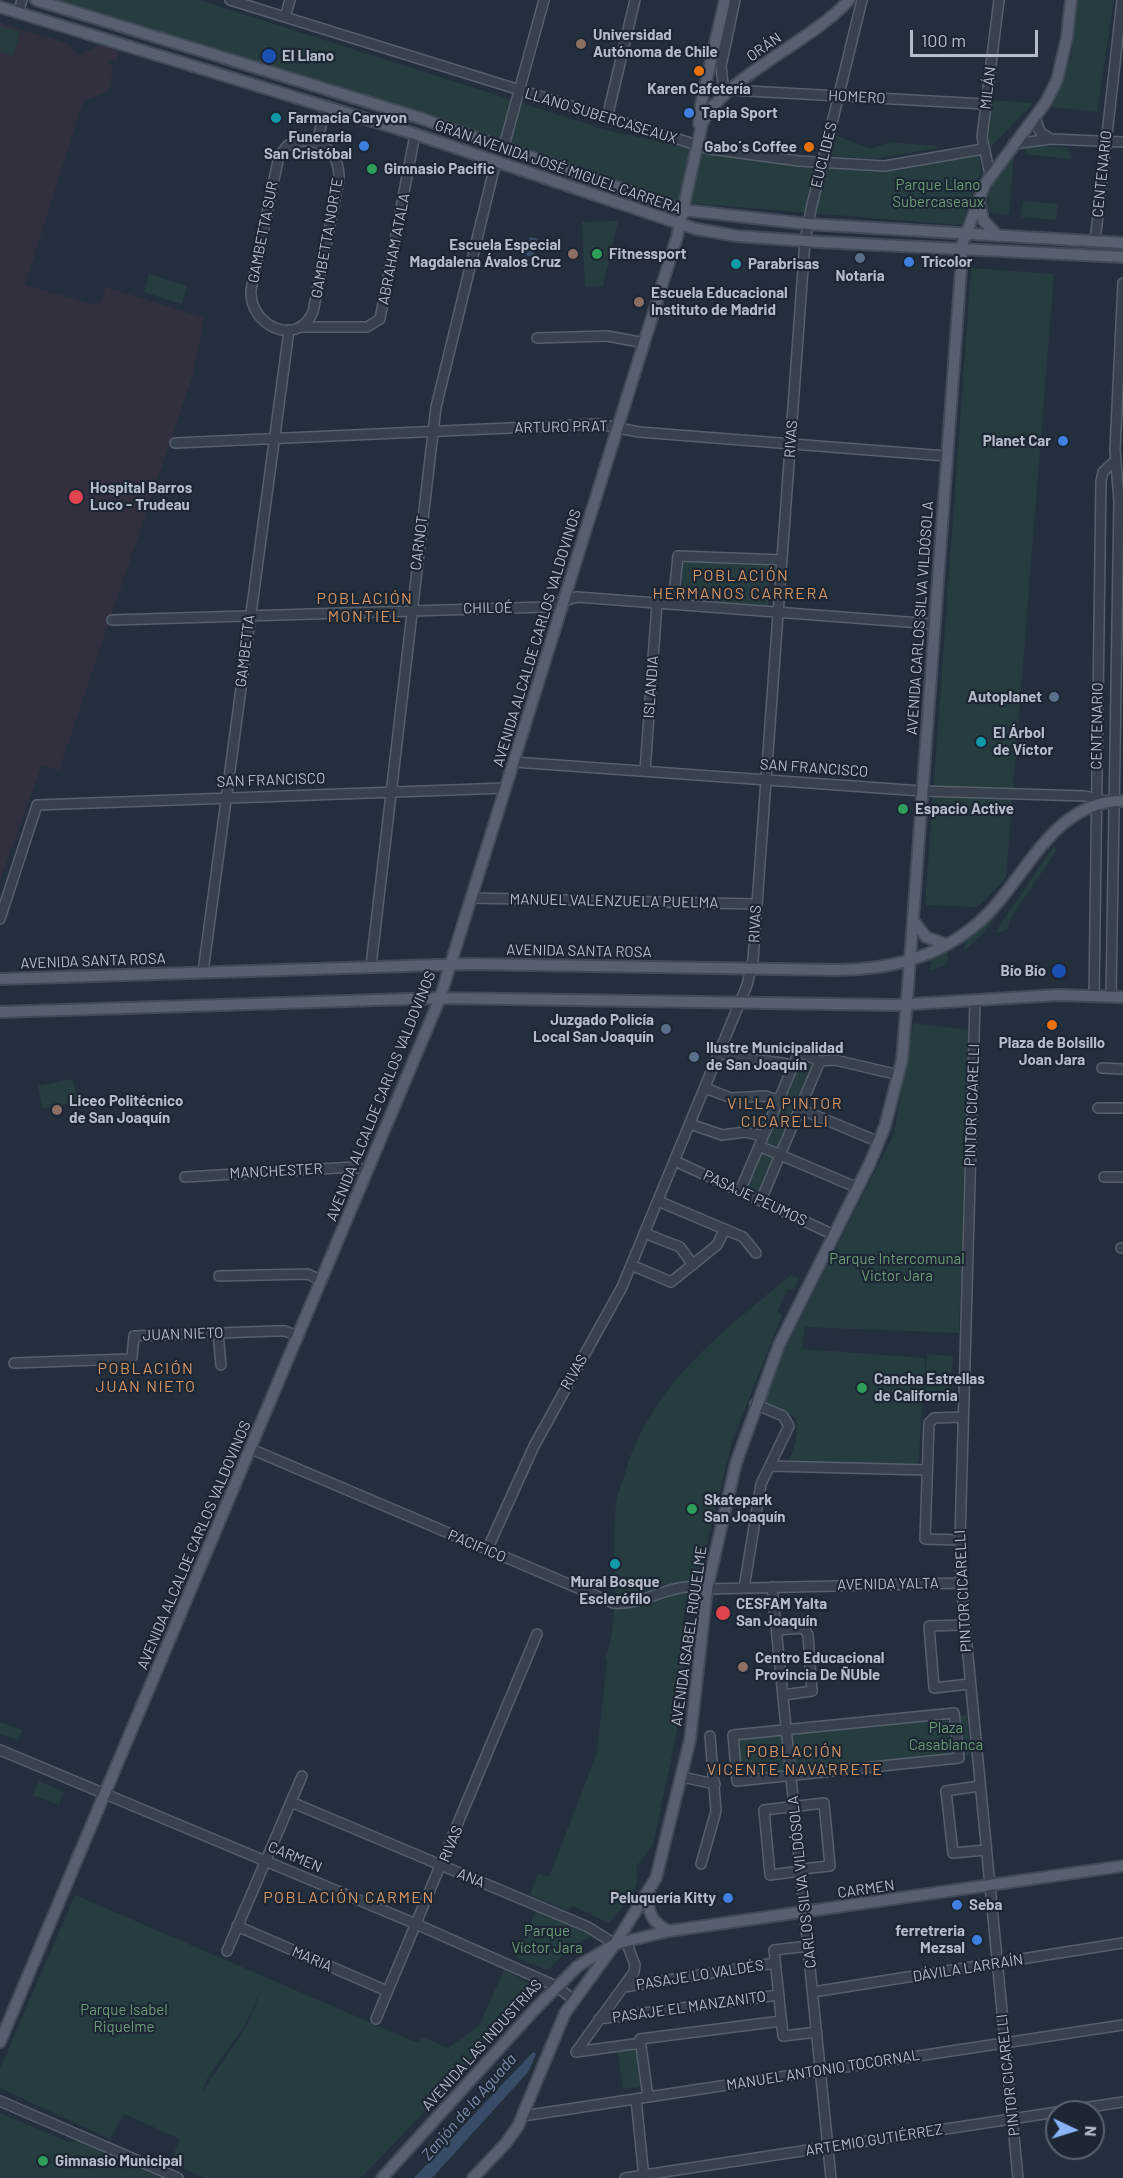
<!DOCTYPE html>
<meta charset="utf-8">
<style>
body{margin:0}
#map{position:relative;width:1123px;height:2178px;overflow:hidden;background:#242f3e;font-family:Barlow,sans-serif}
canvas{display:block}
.north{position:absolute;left:1045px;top:2100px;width:60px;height:60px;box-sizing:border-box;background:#1d2633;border:2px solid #59626f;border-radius:50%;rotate:94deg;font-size:16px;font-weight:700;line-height:24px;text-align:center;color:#b4bcc9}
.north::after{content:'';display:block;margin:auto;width:21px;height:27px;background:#8ab4f8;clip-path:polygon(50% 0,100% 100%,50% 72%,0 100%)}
.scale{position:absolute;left:910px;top:30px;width:128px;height:27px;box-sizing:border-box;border:3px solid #b4bcc9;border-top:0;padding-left:8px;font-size:18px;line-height:21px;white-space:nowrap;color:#b4bcc9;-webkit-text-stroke:4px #1d2633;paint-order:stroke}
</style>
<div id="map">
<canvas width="1123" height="2178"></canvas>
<div class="north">N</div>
<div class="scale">100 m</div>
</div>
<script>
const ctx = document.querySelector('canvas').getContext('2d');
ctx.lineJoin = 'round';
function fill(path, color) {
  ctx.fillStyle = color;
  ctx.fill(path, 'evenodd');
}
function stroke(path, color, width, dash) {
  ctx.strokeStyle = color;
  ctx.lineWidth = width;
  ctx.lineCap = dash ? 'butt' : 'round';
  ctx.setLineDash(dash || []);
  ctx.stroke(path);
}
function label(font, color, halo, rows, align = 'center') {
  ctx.font = font + ' Barlow,sans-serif';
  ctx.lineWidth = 4.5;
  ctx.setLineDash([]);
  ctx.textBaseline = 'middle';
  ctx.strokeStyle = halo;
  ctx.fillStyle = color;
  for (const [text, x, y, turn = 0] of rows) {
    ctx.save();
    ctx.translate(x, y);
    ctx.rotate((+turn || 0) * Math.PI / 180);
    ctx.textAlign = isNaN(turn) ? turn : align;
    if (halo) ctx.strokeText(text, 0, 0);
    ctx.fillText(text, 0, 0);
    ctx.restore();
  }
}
fill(new Path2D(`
 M0 23 69 44 78 55 103 44 119 49 117 60H108L112 66 111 87 104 93 83 101 25 285 95 305 101 302 106 287 204 318 193 374 59 770 42 765 0 880Z`), '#32303f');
fill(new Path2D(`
 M54 0H199L606 130 707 152 883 169 974 154 979 157 981 171 962 224 957 225 677 202 493 136Z
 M1077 0H1114L1097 112 1053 107 1048 104 1071 58Z
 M0 26 20 32 13 56 0 52Z
 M988 100 1033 103 986 152Z
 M832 134 871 149 890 142 944 147 874 159 827 156Z
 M1026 145 1068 148 1071 159 1025 154Z
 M1014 153 1009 215 992 213 989 210C987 190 997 165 1014 153Z
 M1023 201 1058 204 1056 220 1021 217Z
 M618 221 603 286 585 287 582 222Z
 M971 268 1054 274 1006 878 977 907 925 905Z
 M149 274 187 286 182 304 144 292Z
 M681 560 771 565 768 608 677 600Z
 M1054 846 1056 851 1010 919 1008 929 998 933 996 931Z
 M1007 897V901L985 932 964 951 966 937Z
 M948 949 947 964 930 971 931 957Z
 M913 1023 969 1030 959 1333 805 1327 802 1349 925 1358 924 1394 927 1354 953 1356 949 1401 923 1399 918 1466 788 1462 796 1442 797 1418 765 1402 780 1359 894 1134Z
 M799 1054 817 1062 761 1194 743 1186Z
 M73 1079 78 1102 42 1109 38 1086Z
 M791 1275 799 1278 793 1291 788 1289 777 1312 782 1315 733 1439 699 1576 696 1604H685L683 1626 686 1633 679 1719 667 1779 653 1845 636 1867C643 1890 623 1906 609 1923L573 1906 567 1910 530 1895 538 1874 549 1877 597 1753 607 1661 605 1659C622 1618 610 1550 616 1505 617 1493 623 1481 626 1470 653 1382 724 1331 791 1275Z
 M967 1715 970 1755 785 1772 740 1780 736 1740Z
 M0 1722 23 1730 18 1740 0 1734Z
 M39 1781 64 1792 59 1805 33 1795Z
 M75 1895 418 2043 422 2037 448 2048 479 2026 504 1970 534 1986 533 1997 361 2178H204L170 2162 180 2139 124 2114 110 2139 0 2088V2069ZM264 1984 247 2026 201 2094 208 2077 245 2025Z
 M536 1911 592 1936 570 1948 548 1970 515 1957Z
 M642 2046 647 2086 623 2089 617 2049Z
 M0 2113 69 2142 80 2141 161 2178H0Z`), '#263c3f');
fill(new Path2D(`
 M530 237 538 239 533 257 526 255Z
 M533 2052 536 2054 528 2072 432 2178H414Z`), '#394c67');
const minor = new Path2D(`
 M230 0 710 149 799 161 885 166 983 149
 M735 0 721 66 723 85 730 90 985 104
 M18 13 22 0
 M285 17 290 0
 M1035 117 1040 132 1051 139
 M607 118 635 0
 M302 141C326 140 340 156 339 179L313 312C297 348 249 326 251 290L279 156 288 145Z
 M317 142 326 106
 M1013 144 1051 139 1123 142
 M504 146 544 0
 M990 175 982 137 999 0
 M1095 242 1122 0
 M301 327H367L380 319 415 134
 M537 338 607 336 645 343
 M175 443 598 424 639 432 946 456
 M673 604 678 556 782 560
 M112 620 545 607 577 597 934 624
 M514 762 922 791 1085 796 1112 802
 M645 771 657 603
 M472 898 756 904
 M0 919 37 805 506 788
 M371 966 436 407 496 161
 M203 972 289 330
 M1094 997 1101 481 1103 472 1116 460
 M1111 997 1119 501 1115 450 1123 283
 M975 1002 960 1540 961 1583 1018 2178
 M720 1053C744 1063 769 1057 793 1066
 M1102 1068 1123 1069
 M705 1088 731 1098 765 1096 778 1100
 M1098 1108H1123
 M800 1109 879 1142
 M690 1124 722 1135 745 1132 763 1136
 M759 1146 858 1188
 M675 1161 834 1235
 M185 1177 354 1167 368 1171
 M1104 1177H1123
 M740 1191 799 1052 820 1061 835 1060 899 1075
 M761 1200 820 1061
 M658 1201 743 1237 756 1253
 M644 1233 680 1247 693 1265
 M1121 1248H1123
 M631 1265 671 1282 717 1245 725 1229
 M219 1276 308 1274 322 1281
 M218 1333 221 1365
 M14 1363 128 1359 132 1357 134 1336 275 1331H285L298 1336
 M251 1449 613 1603C648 1606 672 1579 707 1589L961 1583
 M770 1466 927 1470
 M960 1540 925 1539 929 1423 934 1418 963 1417
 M487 1550 534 1446 622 1287 747 985 753 960 805 241 811 209 862 0
 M772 1587 831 2178
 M744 1588 761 1484 789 1426 783 1416 755 1404
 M964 1625 929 1626 934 1688 969 1684
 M777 1630 804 1628 808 1635 812 1691 783 1695
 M954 1713 959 1758 737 1781 733 1735Z
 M0 1750 416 1924 556 1986 574 2000
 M682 1777 715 1784
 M979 1786 946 1791 953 1853 986 1850
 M291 1802 588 1927 615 1944
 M701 1864 716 1811 710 1736
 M801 1869 830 1866 824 1803 764 1810 770 1875 801 1871
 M237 1926 387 1991
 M809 1946 774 1950 783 2036 817 2032
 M227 1951 302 1776
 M624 1987 775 1963
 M813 1992 1123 1943
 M376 2019 537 1634
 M599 2019 779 1995
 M576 2052 634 1972 635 1965 626 1941
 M576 2052 641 2043
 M648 2097 640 2039 781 2021
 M636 2099 644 2178
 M0 2101 178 2178
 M523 2116 1123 2025
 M625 2178 1123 2102`);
const major = new Path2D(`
 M36 0 420 118 683 210 808 224 1123 243
 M0 7 415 134 696 229 737 236 820 242 1123 257
 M699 124 701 104 725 0
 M979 199 983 220 998 236
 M913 920 926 937 945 944
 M0 979 469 964 838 970C888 970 939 957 978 923 1024 884 1051 800 1123 801
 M0 1012 440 998 896 1005 1058 995 1123 997
 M649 1893C646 1911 652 1923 669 1931
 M0 2042 440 998 677 237 702 124C722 78 813 41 849 0
 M382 2178 536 2008 578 1966 615 1944 669 1931 1123 1866
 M473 2178 506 2143 518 2126 565 2013 615 1944 656 1878 690 1740 707 1589 736 1463 779 1345 870 1163 885 1126 902 1060 908 987 963 242 985 184 1046 102 1057 80 1067 37 1071 0`);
stroke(minor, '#565f6c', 12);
stroke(major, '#414a57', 14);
stroke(minor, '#38414e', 9);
stroke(major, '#56606e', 10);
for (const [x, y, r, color] of [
 [581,44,6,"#8d6e63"],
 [269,56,8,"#1a4fb4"],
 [699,71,6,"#e8710a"],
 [689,113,6,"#3f7fe0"],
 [276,118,6,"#0f9aa8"],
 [364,146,6,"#3f7fe0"],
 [809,147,6,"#e8710a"],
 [372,169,6,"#2e9e5b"],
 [573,254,6,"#8d6e63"],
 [597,254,6,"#2e9e5b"],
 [860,258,6,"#5c6f8a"],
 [909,262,6,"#3f7fe0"],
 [736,264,6,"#0f9aa8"],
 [639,302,6,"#8d6e63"],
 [1063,441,6,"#3f7fe0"],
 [76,497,8,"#e0444e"],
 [1054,697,6,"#5c6f8a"],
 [981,742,6,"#0f9aa8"],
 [903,809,6,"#2e9e5b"],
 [1059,971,8,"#1a4fb4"],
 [1052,1025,6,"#e8710a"],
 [666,1029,6,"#5c6f8a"],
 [694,1057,6,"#5c6f8a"],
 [57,1110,6,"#8d6e63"],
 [862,1388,6,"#2e9e5b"],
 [692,1509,6,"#2e9e5b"],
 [615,1564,6,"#0f9aa8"],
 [723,1613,8,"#e0444e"],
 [743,1667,6,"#8d6e63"],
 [728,1898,6,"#3f7fe0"],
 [957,1905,6,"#3f7fe0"],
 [977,1940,6,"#3f7fe0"],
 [43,2161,6,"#2e9e5b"]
]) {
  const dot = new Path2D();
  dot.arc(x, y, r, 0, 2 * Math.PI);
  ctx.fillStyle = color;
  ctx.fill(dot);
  stroke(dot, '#1d2633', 2);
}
label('bold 15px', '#b4bcc9', '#1d2633', [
 ["Universidad",593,35],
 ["Autónoma de Chile",593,52],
 ["El Llano",282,56],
 ["Karen Cafetería",699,89,"center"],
 ["Tapia Sport",701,113],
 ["Farmacia Caryvon",288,118],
 ["Funeraria",352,137,"right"],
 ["San Cristóbal",352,154,"right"],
 ["Gabo´s Coffee",797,147,"right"],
 ["Gimnasio Pacific",384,169],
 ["Escuela Especial",561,245,"right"],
 ["Magdalena Ávalos Cruz",561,262,"right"],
 ["Fitnessport",609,254],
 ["Tricolor",921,262],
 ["Parabrisas",748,264],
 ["Notaria",860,276,"center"],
 ["Escuela Educacional",651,293],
 ["Instituto de Madrid",651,310],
 ["Planet Car",1051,441,"right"],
 ["Hospital Barros",90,488],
 ["Luco - Trudeau",90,505],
 ["Autoplanet",1042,697,"right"],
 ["El Árbol",993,733],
 ["de Víctor",993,750],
 ["Espacio Active",915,809],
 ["Bío Bío",1046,971,"right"],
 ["Juzgado Policía",654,1020,"right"],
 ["Local San Joaquín",654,1037,"right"],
 ["Plaza de Bolsillo",1052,1043,"center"],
 ["Joan Jara",1052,1060,"center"],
 ["Ilustre Municipalidad",706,1048],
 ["de San Joaquín",706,1065],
 ["Liceo Politécnico",69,1101],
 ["de San Joaquín",69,1118],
 ["Cancha Estrellas",874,1379],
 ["de California",874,1396],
 ["Skatepark",704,1500],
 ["San Joaquín",704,1517],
 ["Mural Bosque",615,1582,"center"],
 ["Esclerófilo",615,1599,"center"],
 ["CESFAM Yalta",736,1604],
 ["San Joaquín",736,1621],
 ["Centro Educacional",755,1658],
 ["Provincia De ÑUble",755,1675],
 ["Peluquería Kitty",716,1898,"right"],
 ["Seba",969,1905],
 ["ferretreria",965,1931,"right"],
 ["Mezsal",965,1948,"right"],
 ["Gimnasio Municipal",55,2161]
], 'left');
label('15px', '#b4bcc9', '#1d2633', [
 ["ORÁN",764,47,-35],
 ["MILÁN",988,88,-83],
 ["HOMERO",857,97,3],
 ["LLANO SUBERCASEAUX",601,116,17],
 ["EUCLIDES",824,155,-76],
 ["GRAN AVENIDA JOSÉ MIGUEL CARRERA",558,167,19],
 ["CENTENARIO",1102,174,-84],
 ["GAMBETTA SUR",263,232,-79],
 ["GAMBETTA NORTE",327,238,-80],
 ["ABRAHAM ATALA",394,249,-79],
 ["ARTURO PRAT",561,427,-1],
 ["RIVAS",791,439,-86],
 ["CARNOT",419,543,-83],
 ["CHILOÉ",488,608,-1],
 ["AVENIDA CARLOS SILVA VILDÓSOLA",920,618,-86],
 ["AVENIDA ALCALDE CARLOS VALDOVINOS",537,638,-73],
 ["GAMBETTA",245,651,-83],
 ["ISLANDIA",651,687,-86],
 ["CENTENARIO",1097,726,-89],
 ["SAN FRANCISCO",814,768,4],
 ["SAN FRANCISCO",271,780,-2],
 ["MANUEL VALENZUELA PUELMA",614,901,1],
 ["RIVAS",755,924,-87],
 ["AVENIDA SANTA ROSA",579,951,1],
 ["AVENIDA SANTA ROSA",93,961,-2],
 ["AVENIDA ALCALDE CARLOS VALDOVINOS",381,1096,-68],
 ["PINTOR CICARELLI",972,1105,-88],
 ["MANCHESTER",276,1171,-3],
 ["PASAJE PEUMOS",755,1198,25],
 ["JUAN NIETO",183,1334,-2],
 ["RIVAS",574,1372,-60],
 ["AVENIDA ALCALDE CARLOS VALDOVINOS",194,1545,-67],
 ["PACIFICO",477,1546,23],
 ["AVENIDA YALTA",888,1584,-1],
 ["PINTOR CICARELLI",963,1591,-93],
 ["AVENIDA ISABEL RIQUELME",689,1636,-82],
 ["RIVAS",451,1844,-67],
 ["CARMEN",295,1857,23],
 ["ANA",471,1878,22],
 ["CARLOS SILVA VILDÓSOLA",802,1882,-96],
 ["CARMEN",866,1889,-8],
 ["MARIA",312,1959,23],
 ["DÁVILA LARRAÍN",968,1968,-9],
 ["PASAJE LO VALDÉS",700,1975,-9],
 ["PASAJE EL MANZANITO",689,2007,-8],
 ["AVENIDA LAS INDUSTRIAS",482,2045,-48],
 ["MANUEL ANTONIO TOCORNAL",823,2070,-9],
 ["PINTOR CICARELLI",1008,2075,-96],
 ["ARTEMIO GUTIÉRREZ",874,2140,-9]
]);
label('15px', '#6b9a76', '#1d2633', [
 ["Parque Llano",938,185],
 ["Subercaseaux",938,202],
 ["Parque Intercomunal",897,1259],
 ["Victor Jara",897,1276],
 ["Plaza",946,1728],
 ["Casablanca",946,1745],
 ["Parque",547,1931],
 ["Víctor Jara",547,1948],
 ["Parque Isabel",124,2010],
 ["Riquelme",124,2027]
]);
ctx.letterSpacing = '1.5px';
label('16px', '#d59563', '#1d2633', [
 ["POBLACIÓN",741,576],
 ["HERMANOS CARRERA",741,594],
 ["POBLACIÓN",365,599],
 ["MONTIEL",365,617],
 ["VILLA PINTOR",785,1104],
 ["CICARELLI",785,1122],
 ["POBLACIÓN",146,1369],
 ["JUAN NIETO",146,1387],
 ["POBLACIÓN",795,1752],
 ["VICENTE NAVARRETE",795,1770],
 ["POBLACIÓN CARMEN",349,1898]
]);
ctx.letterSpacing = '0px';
label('italic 16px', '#7c92b1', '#1d2633', [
 ["Zanjón de la Aguada",469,2107,-49]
]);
</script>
